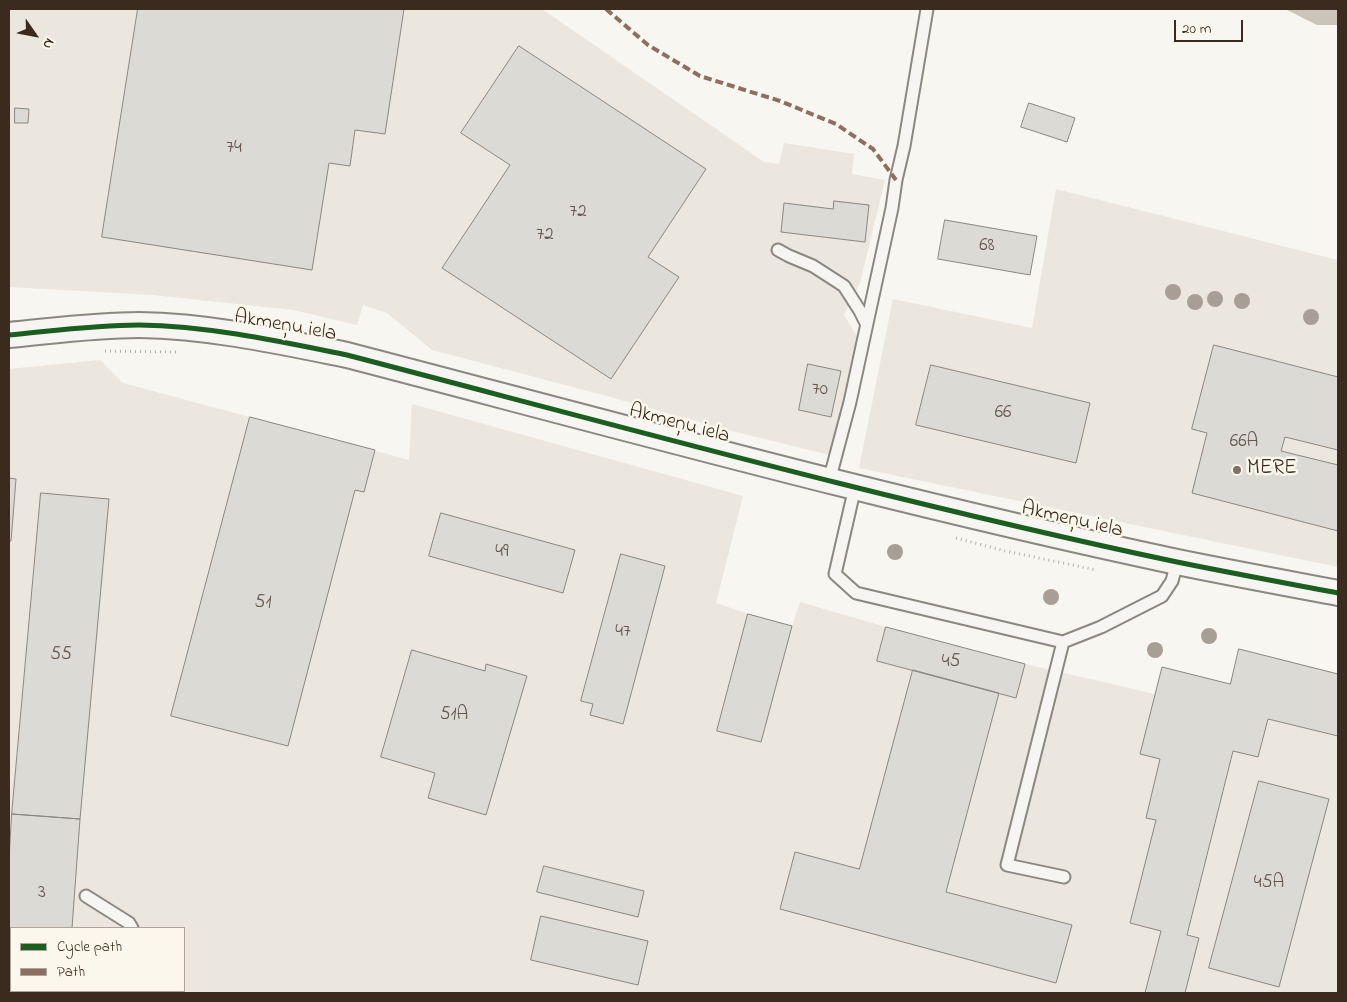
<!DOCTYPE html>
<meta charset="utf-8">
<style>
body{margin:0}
#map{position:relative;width:1347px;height:1002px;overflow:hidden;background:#f8f6f0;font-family:"Indie Flower",sans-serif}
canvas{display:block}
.frame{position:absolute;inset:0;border:10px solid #3b2a1e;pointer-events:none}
.legend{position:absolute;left:10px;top:927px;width:175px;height:65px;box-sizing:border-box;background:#fbf7ec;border:1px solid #aea59a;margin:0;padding:6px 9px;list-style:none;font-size:15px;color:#3b2a1e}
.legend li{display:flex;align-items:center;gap:10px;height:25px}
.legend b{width:25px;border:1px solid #aea59a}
.north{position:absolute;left:10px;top:10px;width:50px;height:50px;-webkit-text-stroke:4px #fbf7ec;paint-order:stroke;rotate:123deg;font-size:14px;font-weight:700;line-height:20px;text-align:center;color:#3b2a1e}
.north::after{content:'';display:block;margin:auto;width:18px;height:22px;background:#3b2a1e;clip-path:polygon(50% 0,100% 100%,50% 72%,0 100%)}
.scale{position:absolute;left:1174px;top:20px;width:69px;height:22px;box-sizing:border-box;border:2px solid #3b2a1e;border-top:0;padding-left:6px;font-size:15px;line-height:18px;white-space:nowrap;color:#3b2a1e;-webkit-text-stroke:4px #fbf7ec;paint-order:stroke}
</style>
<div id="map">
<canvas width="1347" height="1002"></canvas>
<div class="frame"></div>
<ul class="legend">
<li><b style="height:6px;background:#1b5e20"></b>Cycle path</li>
<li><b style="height:6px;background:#8d6e63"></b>Path</li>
</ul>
<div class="north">N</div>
<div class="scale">20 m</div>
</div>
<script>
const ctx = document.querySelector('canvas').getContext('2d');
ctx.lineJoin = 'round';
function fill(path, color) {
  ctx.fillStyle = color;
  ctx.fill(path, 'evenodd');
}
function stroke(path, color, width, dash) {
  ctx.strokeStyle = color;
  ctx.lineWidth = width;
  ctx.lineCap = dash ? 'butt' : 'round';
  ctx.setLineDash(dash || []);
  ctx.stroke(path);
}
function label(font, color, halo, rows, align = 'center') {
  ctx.font = font + ' "Indie Flower",sans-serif';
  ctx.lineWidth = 5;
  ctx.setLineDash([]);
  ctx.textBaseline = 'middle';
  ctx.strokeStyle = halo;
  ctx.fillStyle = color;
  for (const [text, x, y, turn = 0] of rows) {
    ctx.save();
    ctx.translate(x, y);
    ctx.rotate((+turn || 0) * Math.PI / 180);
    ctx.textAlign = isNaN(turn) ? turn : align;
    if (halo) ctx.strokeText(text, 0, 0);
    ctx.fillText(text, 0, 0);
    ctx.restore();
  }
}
fill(new Path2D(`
 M9 9H542L764 162 779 164 784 143 854 154 852 174 885 180 860 283 844 315 858 338 830 455 716 427 607 396 432 350 387 313 363 305 357 325 293 310 153 295 9 287Z
 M1056 189 1338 260V567L859 468 893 299 1032 328Z
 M100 360 123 383 409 460 412 404 743 496 716 603 748 614 792 626 800 602 886 627 1025 664 1155 694 1230 684 1239 649 1338 674V993H9V369ZM11 928H184V991H11Z`), '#ebe6de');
fill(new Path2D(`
 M1285 9H1338V25H1317Z`), '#cac4b9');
const building = new Path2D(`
 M138 9H404L385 134 355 130 350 166 329 163 312 270 102 237Z
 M519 46 706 169 648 257 679 277 611 379 442 268 510 165 461 133Z
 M1029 103 1075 118 1067 142 1021 127Z
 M15 108 29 109 28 123H15Z
 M834 201 869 205 865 242 781 232 784 203 833 209Z
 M945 220 1037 236 1030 275 938 259Z
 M1214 345 1338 377V450L1285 437 1281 451 1338 465V531L1192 493 1207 433 1192 429Z
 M808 364 841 371 831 417 799 410Z
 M931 365 1090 403 1076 463 916 425Z
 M250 417 375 450 364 492 355 490 288 746 171 716Z
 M9 478 16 479 11 541H9Z
 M41 493 109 499 80 819 12 814Z
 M441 513 575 550 563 593 429 556Z
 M621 554 665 566 623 724 590 715 593 704 581 701Z
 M748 614 792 626 761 742 717 731Z
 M886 627 1025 664 1016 698 877 661Z
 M1239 649 1338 674V736L1268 719 1258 757 1233 751 1187 935 1199 938 1185 993H1145L1161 931 1130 923 1156 820 1146 818 1160 759 1140 754 1162 667 1230 684Z
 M412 650 485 671 486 664 527 676 486 815 428 798 435 773 381 757Z
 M913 670 999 693 946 892 1072 925 1056 983 780 909 795 852 859 869Z
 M1259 781 1329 799 1279 987 1209 968Z
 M12 814 80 819 72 928H11V991H68L67 993H9V860Z
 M544 866 644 891 638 917 537 892Z
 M541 916 648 941 638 985 531 960Z`);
fill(building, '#dcdad5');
stroke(building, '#8b8781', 1);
const service = new Path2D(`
 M778 250 789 256 813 266 844 286 860 311 866 323
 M829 481 850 402 892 208 896 180 904 146 927 9
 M855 487 835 574 856 593 1063 642 1101 627 1162 596 1172 581 1177 562
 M1063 642 1007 865 1064 877
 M86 896 129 923 132 928
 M132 993 133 991`);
const minor = new Path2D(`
 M9 335C52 331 95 325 139 325 209 326 278 341 347 355 623 427 898 503 1177 562 1231 573 1285 583 1338 593`);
stroke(service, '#8b8781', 15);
stroke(minor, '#8b8781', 28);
stroke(new Path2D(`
 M105 351 176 352
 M956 538 1001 550 1096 570`), '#b3b0ac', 3, [1, 4]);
stroke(service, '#f6f5f1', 11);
stroke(minor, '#f6f5f1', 24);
stroke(new Path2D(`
 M606 9 648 45 700 76 780 101 836 124 873 149 896 180`), '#8d6e63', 4, [8, 4]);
stroke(new Path2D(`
 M9 335C52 331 95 325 139 325 209 326 278 341 347 355 623 427 898 503 1177 562 1231 573 1285 583 1338 593`), '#1b5e20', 5);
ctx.fillStyle = '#a79e95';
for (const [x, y] of [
 [1173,292],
 [1215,299],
 [1242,301],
 [1195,302],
 [1311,317],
 [895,552],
 [1051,597],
 [1209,636],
 [1155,650]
]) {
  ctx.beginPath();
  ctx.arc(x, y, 8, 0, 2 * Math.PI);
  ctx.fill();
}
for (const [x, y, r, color] of [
 [1237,470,5,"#7d7168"]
]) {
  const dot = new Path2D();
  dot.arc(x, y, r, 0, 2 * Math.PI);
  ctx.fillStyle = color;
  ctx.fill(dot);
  stroke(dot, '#fbf7ec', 2);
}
label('19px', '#63564c', null, [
 ["74",234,149],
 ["72",578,213],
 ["72",545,236],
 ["68",987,247],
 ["70",820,391],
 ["66",1003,414],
 ["66A",1244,443],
 ["49",502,553],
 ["51",263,604],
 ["47",623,633],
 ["55",61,656],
 ["45",951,663],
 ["51A",454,716],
 ["45A",1269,884],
 ["3",42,894]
]);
label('21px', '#3b2a1e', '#fbf7ec', [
 ["Akmeņu iela",285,327,10],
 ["Akmeņu iela",679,425,15],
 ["Akmeņu iela",1072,521,13]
]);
label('21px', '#3b2a1e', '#fbf7ec', [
 ["MERE",1247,470]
], 'left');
</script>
